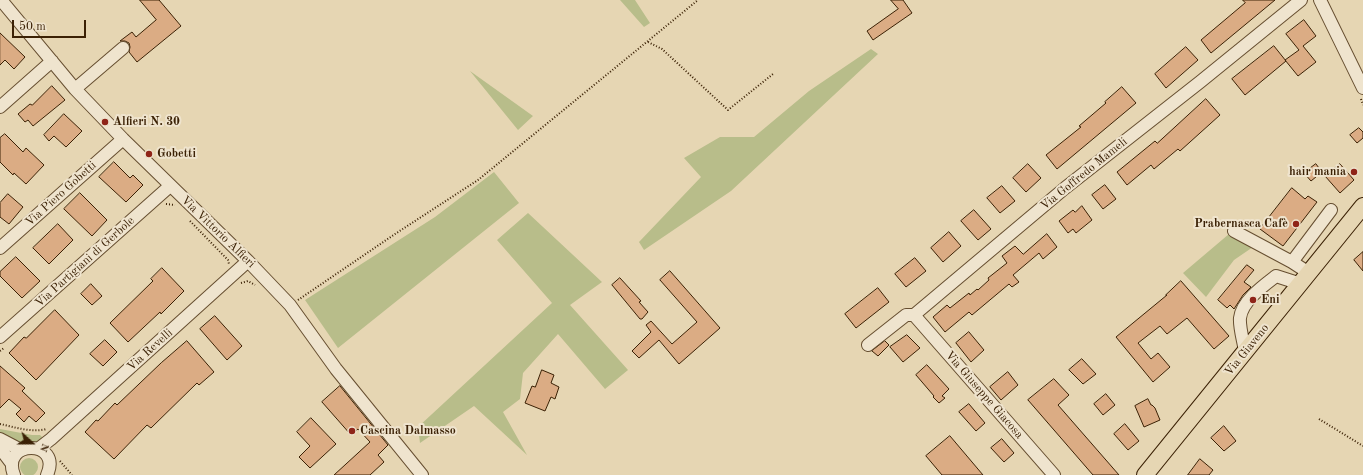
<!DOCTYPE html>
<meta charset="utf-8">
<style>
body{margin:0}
#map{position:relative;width:1363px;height:475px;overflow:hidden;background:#e6d6b3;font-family:"Old Standard TT",serif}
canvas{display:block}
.north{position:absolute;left:12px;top:423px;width:40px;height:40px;-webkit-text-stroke:3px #efe4ce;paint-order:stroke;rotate:111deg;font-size:11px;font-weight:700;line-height:16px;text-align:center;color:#3b2105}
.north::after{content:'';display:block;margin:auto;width:14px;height:18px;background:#3b2105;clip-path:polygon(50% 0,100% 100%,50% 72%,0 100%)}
.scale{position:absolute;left:12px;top:20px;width:74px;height:18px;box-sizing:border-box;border:2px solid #3b2105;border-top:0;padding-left:5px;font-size:12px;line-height:14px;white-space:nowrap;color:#3b2105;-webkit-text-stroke:3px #efe4ce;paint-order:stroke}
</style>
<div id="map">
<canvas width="1363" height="475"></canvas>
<div class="north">N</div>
<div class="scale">50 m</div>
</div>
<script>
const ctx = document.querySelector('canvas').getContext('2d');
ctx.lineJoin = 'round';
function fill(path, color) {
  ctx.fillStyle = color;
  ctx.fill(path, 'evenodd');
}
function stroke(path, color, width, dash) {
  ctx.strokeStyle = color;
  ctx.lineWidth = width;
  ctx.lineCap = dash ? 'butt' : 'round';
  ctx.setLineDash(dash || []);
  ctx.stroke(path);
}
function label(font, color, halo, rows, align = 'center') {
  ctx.font = font + ' "Old Standard TT",serif';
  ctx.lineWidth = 4;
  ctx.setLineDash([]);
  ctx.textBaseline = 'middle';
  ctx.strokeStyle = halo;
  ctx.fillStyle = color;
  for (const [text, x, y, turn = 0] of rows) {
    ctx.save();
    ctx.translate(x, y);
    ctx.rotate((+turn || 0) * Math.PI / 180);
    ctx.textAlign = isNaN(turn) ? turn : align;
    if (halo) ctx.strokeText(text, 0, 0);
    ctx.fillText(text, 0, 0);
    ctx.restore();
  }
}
fill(new Path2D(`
 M620 0H635L650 23 644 27Z
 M871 49 878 54 731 191 644 250 639 242 701 177 684 158 720 137H754L809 91Z
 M470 71 533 116 518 130Z
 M494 172 519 203 338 348 305 300 435 217Z
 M528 213 602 282 570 305 628 370 605 389 558 334 523 373 520 399 503 412 527 455 474 406 420 443 418 427 552 303 497 240Z
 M1229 234 1253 247 1234 260 1206 297 1183 273Z
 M0 429 32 435H40L44 439C25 450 18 443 0 433Z
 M20 467a9 9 0 1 1 18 0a9 9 0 1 1-18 0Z`), '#b8bd8a');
const building = new Path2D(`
 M140 0H159L181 26 137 62 129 52 130 47 129 43 125 41H120L132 32 136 37 156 20Z
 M891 0H903L912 13 873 40 867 31 898 9Z
 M1243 0H1275L1211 53 1201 40 1245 3Z
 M1304 20 1316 36 1303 46 1316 62 1298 76 1285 60 1299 50 1286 34Z
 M0 33 25 57 14 69 5 60 0 65Z
 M1274 46 1286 61 1245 95 1232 79Z
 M1186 47 1198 60 1166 88 1155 74Z
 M52 86 65 100 33 126 28 120 25 122 18 114 30 104 32 105Z
 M1122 87 1136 103 1057 169 1046 155 1081 127 1079 126 1106 103 1105 102Z
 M1206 99 1220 115 1180 151 1178 149 1154 169 1151 165 1127 185 1117 172 1155 141 1157 143Z
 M64 114 82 131 66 147 54 136 49 141 44 135Z
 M1359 128 1363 132V138L1357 143 1350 135Z
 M5 134 23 152 26 148 44 165 26 184 14 173 13 175 0 162V138Z
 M114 162 130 178 133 175 143 185 126 202 99 177Z
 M1028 164 1041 178 1026 192 1013 178Z
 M1316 164 1322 172 1311 181 1304 173Z
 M1340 164 1354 180 1340 193 1325 176Z
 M1105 185 1116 199 1103 209 1092 195Z
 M1002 186 1015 201 1000 213 987 198Z
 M1292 188 1305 199 1308 196 1317 202 1283 246 1260 229Z
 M80 193 107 220 92 236 64 209Z
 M8 194 23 207 9 224 0 217V203Z
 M1082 206 1092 220 1076 233 1073 229 1068 233 1059 221 1073 210 1075 212Z
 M974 210 991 229 978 240 961 221Z
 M58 224 73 240 49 264 33 248Z
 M949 232 961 246 943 262 931 248Z
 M1047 234 1057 247 1043 259 1039 253 1013 275 1019 282 1012 287 1009 284 972 315 969 312 945 332 933 317 947 305 950 308 969 293 970 295 977 289 978 290 989 280 988 278 1007 263 1002 256 1015 246 1023 254Z
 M1363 252V271L1354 260Z
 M16 257 40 281 22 298 0 276V272Z
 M915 258 926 271 906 287 895 274Z
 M1247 265 1254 270 1244 282 1251 287 1243 295 1234 309 1230 305 1227 308 1218 300Z
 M162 268 184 291 161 314 160 312 128 342 110 323 153 281 151 279Z
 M670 271 720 328 679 364 659 340 639 358 632 351 651 332 646 325 651 321 672 344 697 322 660 280Z
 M620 278 641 301 639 302 648 312 642 319H640L612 285Z
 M1181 281 1229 336 1214 349 1187 318 1167 334 1160 326 1138 343 1151 359 1158 353 1170 367 1153 382 1116 337 1167 295H1166Z
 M91 284 102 296 92 305 81 294Z
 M878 288 889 302 856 328 845 314Z
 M55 310 79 335 36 380 9 353 24 337 26 338Z
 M215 316 242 346 227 360 200 329Z
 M969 332 984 350 971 362 956 343Z
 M907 335 920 348 903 362 890 347Z
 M105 340 117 352 103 366 90 354Z
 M187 341 214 372 199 385 197 383 151 428 147 425 114 459 85 432 96 420 98 421 115 403 117 405 161 363Z
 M885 341 889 345 878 356 872 351Z
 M1082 359 1096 374 1083 384 1069 370Z
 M927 365 949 389 942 396 945 398 939 403 933 397 934 396 916 375Z
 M0 366 25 388 22 391 45 413 36 422 29 416 24 422 16 414 21 409 9 399 0 408Z
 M542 370 554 375 551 383 559 387 555 399 551 397 545 411 525 403 532 386 535 387Z
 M1008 372 1018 385 1001 400 990 387Z
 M1054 379 1069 395 1058 405 1119 475H1093L1028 400Z
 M340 386 388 445 378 455 384 462 370 475H334L370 442 358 429 351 435 322 402Z
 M1106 394 1115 405 1103 415 1094 404Z
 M1148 399 1151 405H1152L1155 408 1160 420 1144 427 1135 406Z
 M969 404 985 423 976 431 959 412Z
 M311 418 336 444 310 468 299 457 310 446 297 432Z
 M1125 424 1139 441 1128 450 1114 434Z
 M1224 426 1236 441 1224 451 1211 438Z
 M950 436 983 475H942L926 456Z
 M1002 439 1014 453 1004 462 991 448Z
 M1200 459 1213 470 1209 475H1188Z`);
fill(building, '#dbac84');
stroke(building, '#3b2105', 1);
const minor = new Path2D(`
 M1 0 75 89 123 139 248 261 290 305 336 369 422 475
 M1320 0 1363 88
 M75 89 123 48
 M0 107 52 61
 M1234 231 1292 262
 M0 248 123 139
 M1309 273 1292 262 1331 210
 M914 315 1054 475
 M0 337 170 186
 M868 345 906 315H914L1065 188 1200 82 1301 0
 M1245 352C1244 343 1239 327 1240 318 1242 301 1263 286 1276 276L1301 284
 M0 439 21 450
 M0 448 12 464
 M38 449 51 439 248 261
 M14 475C0 439 63 439 47 475`);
const major = new Path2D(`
 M1145 475 1363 206`);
stroke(minor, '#664e30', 14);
stroke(major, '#3b2105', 18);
stroke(new Path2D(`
 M648 42 662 49 728 110 773 74
 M1361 99 1363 105
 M166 204 175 205
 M190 221 228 260 229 264
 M241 283 248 281 255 285
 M298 300 395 234 478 180 698 0
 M0 351 4 348
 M1319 419 1363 446
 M0 424C14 427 32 433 46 429
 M60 461 72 475`), '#3b2105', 2, [1, 2]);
stroke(minor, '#efe4ce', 12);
stroke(major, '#e6d6b3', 16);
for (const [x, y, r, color] of [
 [105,122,4,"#8f2418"],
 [149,154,4,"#8f2418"],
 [1354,172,4,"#8f2418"],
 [1296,224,4,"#8f2418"],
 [1253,300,4,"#8f2418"],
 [352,431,4,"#8f2418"]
]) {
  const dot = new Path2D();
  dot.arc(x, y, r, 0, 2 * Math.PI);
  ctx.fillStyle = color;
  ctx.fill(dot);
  stroke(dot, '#efe4ce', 1.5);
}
label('bold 12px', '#3b2105', '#efe4ce', [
 ["Alfieri N. 30",113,122],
 ["Gobetti",157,154],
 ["hair mania",1346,172,"right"],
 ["Prabernasca Cafè",1288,224,"right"],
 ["Eni",1261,300],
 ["Cascina Dalmasso",360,431]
], 'left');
label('12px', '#3b2105', '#efe4ce', [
 ["Via Goffredo Mameli",1084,174,-39],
 ["Via Piero Gobetti",61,194,-42],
 ["Via Vittorio Alfieri",218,232,44],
 ["Via Partigiani di Gerbole",85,262,-42],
 ["Via Revelli",150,350,-42],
 ["Via Giaveno",1247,350,-51],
 ["Via Giuseppe Giacosa",984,395,49]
]);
</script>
